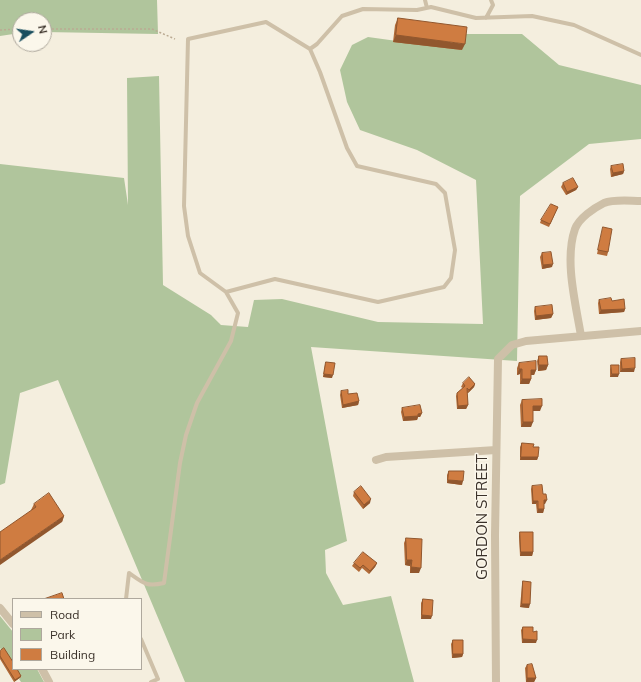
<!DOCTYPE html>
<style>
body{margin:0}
#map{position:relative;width:641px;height:682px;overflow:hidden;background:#f4eede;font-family:Mulish,sans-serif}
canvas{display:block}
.legend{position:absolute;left:12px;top:598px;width:130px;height:72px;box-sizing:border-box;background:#fbf7eb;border:1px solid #aea89d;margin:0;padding:5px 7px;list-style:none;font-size:12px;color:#3a3129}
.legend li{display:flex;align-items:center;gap:8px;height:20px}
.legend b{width:20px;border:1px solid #aea89d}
.north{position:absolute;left:12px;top:12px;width:40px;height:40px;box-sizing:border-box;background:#fbf7eb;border:1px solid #aea89d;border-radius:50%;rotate:77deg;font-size:11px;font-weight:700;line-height:16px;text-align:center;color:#3a3129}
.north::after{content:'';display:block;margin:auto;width:14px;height:18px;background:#1a4f5f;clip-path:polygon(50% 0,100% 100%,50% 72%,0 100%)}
</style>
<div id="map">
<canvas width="641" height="682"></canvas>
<ul class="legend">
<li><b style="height:5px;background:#cec0a8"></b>Road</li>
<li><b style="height:11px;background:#b0c59c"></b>Park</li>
<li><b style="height:11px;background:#cf7c41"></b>Building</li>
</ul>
<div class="north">N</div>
</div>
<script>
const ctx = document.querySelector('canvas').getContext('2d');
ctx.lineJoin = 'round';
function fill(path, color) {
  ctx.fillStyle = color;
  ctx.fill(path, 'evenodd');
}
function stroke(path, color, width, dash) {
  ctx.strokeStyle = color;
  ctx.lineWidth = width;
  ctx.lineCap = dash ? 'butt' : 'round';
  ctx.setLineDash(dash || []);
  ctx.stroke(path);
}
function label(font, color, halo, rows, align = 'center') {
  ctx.font = font + ' Mulish,sans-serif';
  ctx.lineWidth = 3;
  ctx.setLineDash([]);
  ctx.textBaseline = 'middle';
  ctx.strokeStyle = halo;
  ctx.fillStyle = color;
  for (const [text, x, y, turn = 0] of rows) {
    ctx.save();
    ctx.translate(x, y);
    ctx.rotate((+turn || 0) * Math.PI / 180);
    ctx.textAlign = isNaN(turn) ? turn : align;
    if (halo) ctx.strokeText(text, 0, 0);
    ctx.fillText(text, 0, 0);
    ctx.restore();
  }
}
fill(new Path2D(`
 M0 0H157L158 34 44 32V20H20V33L0 36Z
 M464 34H522L559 65 641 85V139L589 144 520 196 517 361 311 347 347 541 325 550 326 573 343 605 391 596 414 682H185L58 380 20 393 5 483 0 485V164L124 178 128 205 127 78 159 76 163 285 211 315 221 325 248 327 254 300 282 299 378 322 483 324 476 180 417 150 360 130 347 102 340 70 352 45 368 37 462 50Z
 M0 616 13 632V665L0 648Z
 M15 669H37L44 682H21L19 679 21 677Z`), '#b0c59c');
stroke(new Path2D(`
 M44 29H152L175 39
 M0 30 20 29`), '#baaa92', 1.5, [2, 2]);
stroke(new Path2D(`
 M425 0 427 8
 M486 18 493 5 491 0
 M310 49 317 44 342 16 363 9 417 10 431 7 476 18 532 16 574 25 641 55
 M126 599 129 573C143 583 146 587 164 583L180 463 186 435 197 403 231 341 238 313 226 292 200 273 188 236 184 206 188 39 266 22 310 49 320 72 347 148 357 166 436 184 445 193 455 250 451 278 444 287 378 302 275 279 226 292
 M141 639 158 679 151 682`), '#cec0a8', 4);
stroke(new Path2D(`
 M581 336C576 305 564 260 575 229 579 218 594 208 604 203 614 199 630 201 641 201
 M376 460 386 457 496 450
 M0 608 13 624
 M42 669 49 682
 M496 682 495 535 498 359 512 345 526 341 641 331`), '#cec0a8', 8);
fill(new Path2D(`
 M398 18 462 50 393 42 395 25Z
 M611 166 624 171 623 174 611 177 610 169Z
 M563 183 578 187 576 190 566 195 561 187Z
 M558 207 549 227 540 223 541 220Z
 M603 227 608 252 607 256 597 254Z
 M542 253 552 267 542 269 540 257Z
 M599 300 612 301 625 309 624 312 599 314 598 303Z
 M535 307 553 314 551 318 535 320 534 311Z
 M539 356 548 365 546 370 538 371 537 361Z
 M621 359 634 372H620V362Z
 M326 362 332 378 323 377 325 365Z
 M519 363 536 370 534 375H531V379L529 384H520V374L517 375V368Z
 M611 365 618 377H610V369Z
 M463 383 475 384 474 387 468 393H467L468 405 466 409H457L456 396 457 393 463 388 461 387Z
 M341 391 348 394 359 401 358 405 342 408 340 395Z
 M522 400 540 411H533L531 427H521L520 405Z
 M402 408 422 413 420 417H418L417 420 403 421 401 412Z
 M522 443 533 447 538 457 537 460H520V447Z
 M449 471 462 485 447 483V475Z
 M532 486 543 494 545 504H544V509L543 513H537L536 504H532L531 489Z
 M354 492 370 503 363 509 353 496Z
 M34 504 64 516 62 522 31 510Z
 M520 532 533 552 532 556H520L519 536Z
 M406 538 419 573H410V566L405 565 404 543Z
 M354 563H377L375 567 369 574 362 568 359 572 352 566Z
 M523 581 529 608 520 607 522 585Z
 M423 599 431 619H421V603Z
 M523 627 533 632 536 643H522L521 630Z
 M453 640 463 654 462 657 452 658 451 644Z
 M0 651 21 676V677L14 682 0 659Z
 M527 665 536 678 534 682H526L525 668Z`), '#b26b38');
fill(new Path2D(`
 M396 35 465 44 462 50 393 42Z
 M624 171 623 174 611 177 613 173Z
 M578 187 576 190 566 195 567 192Z
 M553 264 552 267 542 269 543 265Z
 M625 309 624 312 599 314 601 310Z
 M553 314 551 318 535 320 536 316Z
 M539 365H548L546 370 538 371Z
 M635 368 634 372H620L622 369Z
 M519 369H522L520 374 517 375Z
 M531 370H536L534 375H529Z
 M324 374 333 375 332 378 323 377Z
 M612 374H619L618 377H610Z
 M522 379H531L529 384H520Z
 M475 384 474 387 468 393 469 390Z
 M359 401 358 405 342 408 343 405Z
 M468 405 466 409H457L458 406Z
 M533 406H542L540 411H531Z
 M422 413 420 417H418L417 420 403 421 404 417Z
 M523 422H533L531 427H521Z
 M521 457H538L537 460H520Z
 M448 480 463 481 462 485 447 483Z
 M371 499 370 503 363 509 364 505Z
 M544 500H547L545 504H543Z
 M533 501H538L536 504H532Z
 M538 509H544L543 513H537Z
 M64 516 62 522 0 565V560Z
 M521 552H533L532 556H520Z
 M407 560H412L410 566 405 565Z
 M377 563 375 567 369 574 370 571Z
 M411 567 421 568 419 573H410Z
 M522 604H530L529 608 520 607Z
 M422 615 432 616 431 619H421Z
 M523 639 537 640 536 643H522Z
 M453 654H463L462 657 452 658Z
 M21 676V677L14 682 15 680Z
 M527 678H536L534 682H526Z`), '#91572e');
const building = new Path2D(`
 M398 18 467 27 465 44 396 35Z
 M623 164 624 171 613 173 611 166Z
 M573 178 578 187 567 192 563 183Z
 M551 204 558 207 550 224 541 220Z
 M603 227 612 229 608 252 598 250Z
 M551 252 553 264 543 265 542 253Z
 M611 298 612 301 624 299 625 309 601 310 599 300Z
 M552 305 553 314 536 316 535 307Z
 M539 356H547L548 365H539Z
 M635 358V368L622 369 621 359Z
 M536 361V370H531V379H522V369H519V363Z
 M326 362 335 363 333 375 324 374Z
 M611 365H619V374H612Z
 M469 377 475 384 469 390 467 388 468 405 458 406 457 393 465 386 463 383Z
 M348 390V394L357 393 359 401 343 405 341 391Z
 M542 399V406H533V422H523L522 400Z
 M420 405 422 413 418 414V416L404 417 402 408Z
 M522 443 534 444 533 447H539L538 457H521Z
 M449 471H464L463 481 448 480Z
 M542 485 543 494H546L547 500H544V509H538V501H533L532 486Z
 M361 486 371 499 364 505 354 492Z
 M49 493 64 516 0 560V532L36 507 34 504Z
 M520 532H533V552H521Z
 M406 538 422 539 421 568 411 567 412 560H407Z
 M363 552 377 563 370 571 363 565 360 568 354 563Z
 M523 581 531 582 530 604H522Z
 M62 593 64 599H44Z
 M423 599 433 600 432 616 422 615Z
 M523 627H533V632L537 631V640L523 639Z
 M453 640H463V654H453Z
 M4 648 13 662V669H17L21 676 15 680 0 656V651Z
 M532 664 536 678H527V665Z`);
fill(building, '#cf7c41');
stroke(building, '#91572e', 1);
label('15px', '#3a3129', '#fbf7eb', [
 ["GORDON STREET",482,517,-90]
]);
</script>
